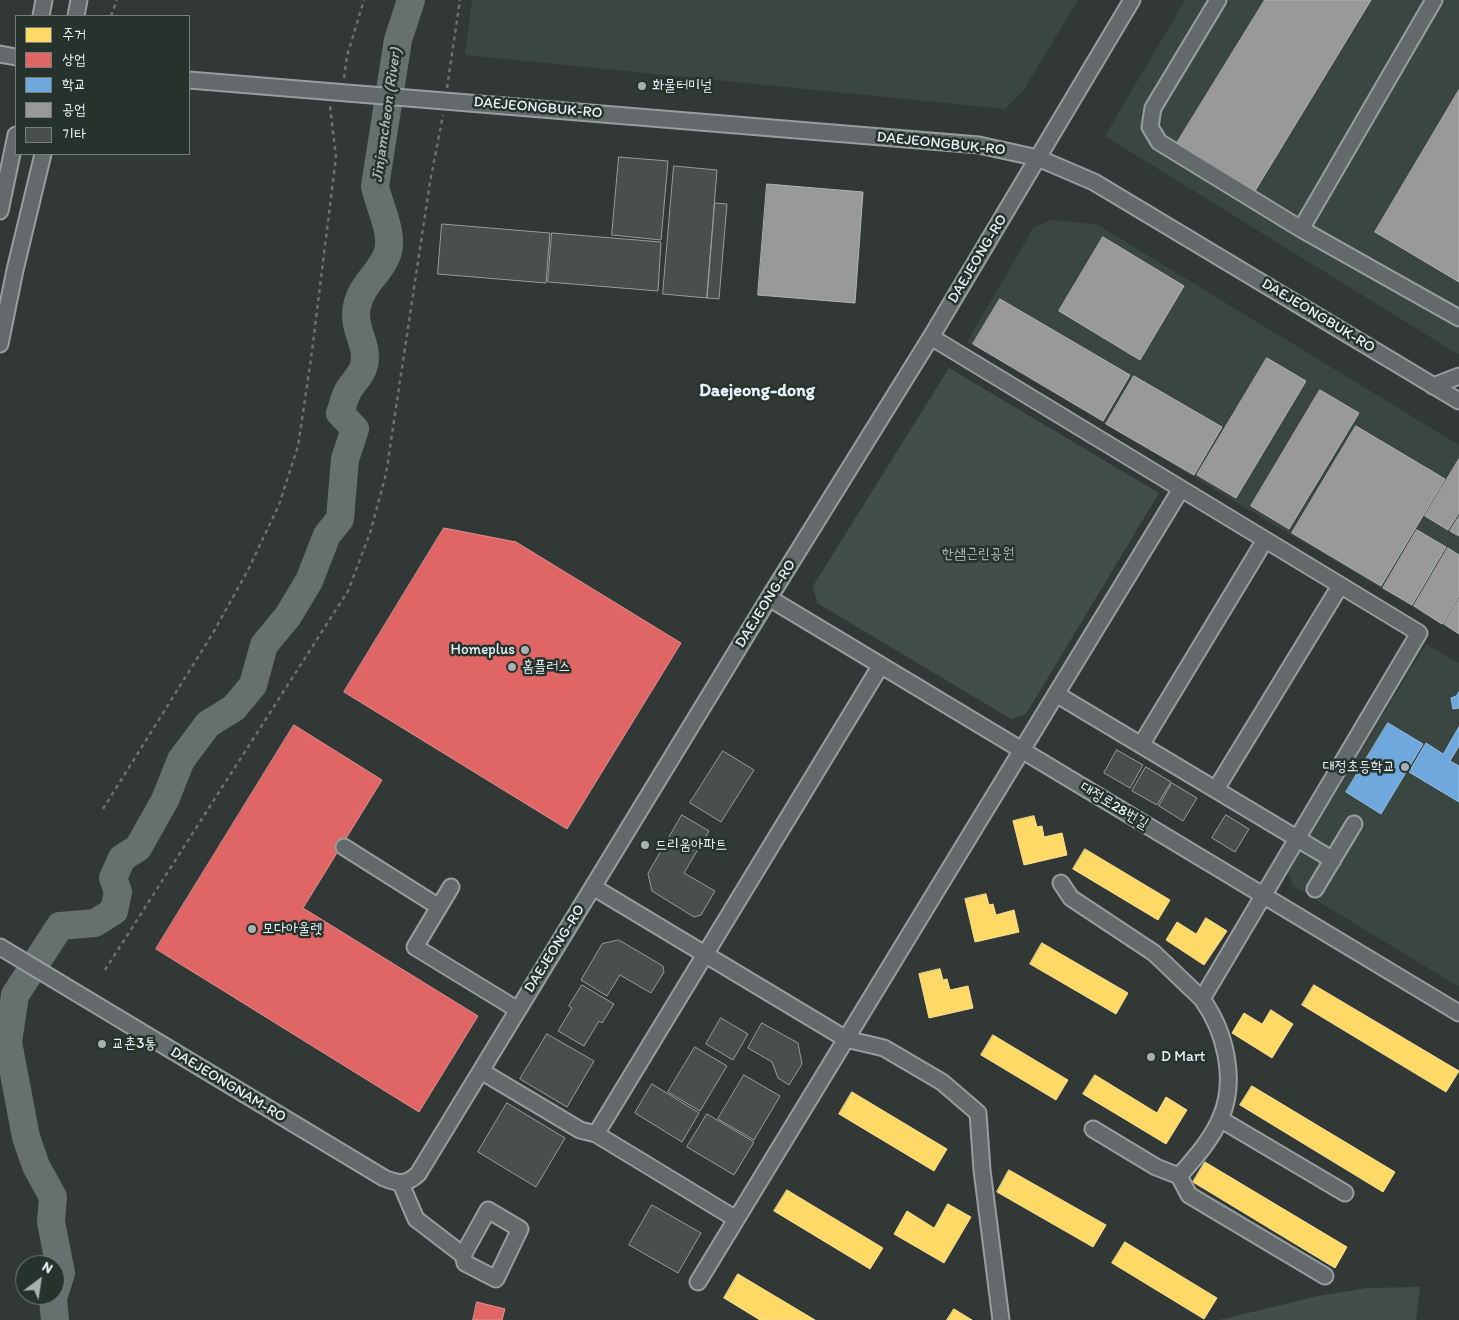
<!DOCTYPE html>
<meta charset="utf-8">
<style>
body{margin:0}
#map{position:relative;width:1459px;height:1320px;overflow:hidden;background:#313835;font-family:Itim,"Poor Story",sans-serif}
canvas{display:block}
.legend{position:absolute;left:15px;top:15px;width:175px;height:140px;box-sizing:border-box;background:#26332d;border:1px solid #747f7e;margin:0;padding:6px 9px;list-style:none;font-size:15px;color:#e8f1f8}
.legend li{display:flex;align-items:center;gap:10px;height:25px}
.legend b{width:25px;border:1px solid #747f7e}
.north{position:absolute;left:15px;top:1255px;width:50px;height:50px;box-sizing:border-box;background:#26332d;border:1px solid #747f7e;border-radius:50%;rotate:31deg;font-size:14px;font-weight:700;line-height:20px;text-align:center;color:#e8f1f8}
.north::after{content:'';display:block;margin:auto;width:18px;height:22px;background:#a8b0b4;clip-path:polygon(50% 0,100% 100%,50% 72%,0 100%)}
</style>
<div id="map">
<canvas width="1459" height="1320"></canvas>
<ul class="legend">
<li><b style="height:14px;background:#ffd966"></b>주거</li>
<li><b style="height:14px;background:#e06666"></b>상업</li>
<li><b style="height:14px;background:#6fa8dc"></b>학교</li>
<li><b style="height:14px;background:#999"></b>공업</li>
<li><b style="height:14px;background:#494f4d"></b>기타</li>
</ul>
<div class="north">N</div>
</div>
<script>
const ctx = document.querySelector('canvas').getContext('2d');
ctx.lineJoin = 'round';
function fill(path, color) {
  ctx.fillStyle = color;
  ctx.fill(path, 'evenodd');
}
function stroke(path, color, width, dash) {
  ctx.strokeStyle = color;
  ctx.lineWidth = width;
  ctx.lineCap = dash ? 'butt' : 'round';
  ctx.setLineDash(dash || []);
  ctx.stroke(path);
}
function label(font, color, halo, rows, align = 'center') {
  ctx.font = font + ' Itim,"Poor Story",sans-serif';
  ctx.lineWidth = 5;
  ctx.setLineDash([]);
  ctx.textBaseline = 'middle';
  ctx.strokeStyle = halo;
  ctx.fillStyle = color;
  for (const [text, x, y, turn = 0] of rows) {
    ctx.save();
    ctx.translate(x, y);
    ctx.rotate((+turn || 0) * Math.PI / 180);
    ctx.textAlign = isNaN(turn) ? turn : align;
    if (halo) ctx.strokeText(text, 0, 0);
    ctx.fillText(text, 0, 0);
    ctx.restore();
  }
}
fill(new Path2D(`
 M472 0H1078L1023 91 1005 109 465 55Z
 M1185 0H1459V355L1105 136Z
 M1051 220 1096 224 1459 445V635L967 342 1034 227Z
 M1426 644 1459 663V987L1293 886 1288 871Z`), '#3a4641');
fill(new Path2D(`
 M949 368 1159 493 1026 714 1011 719 817 603 813 586Z
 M1420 1287 1416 1320H1219L1318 1296 1367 1288Z`), '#424e4b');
const homes = new Path2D(`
 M1034 816 1037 827 1042 826 1044 837 1062 833 1067 855 1024 865 1013 821Z
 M1085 849 1170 900 1158 920 1073 869Z
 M986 894 989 905 993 904 996 915 1014 910 1019 932 975 942 965 899Z
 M1206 918 1227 931 1204 965 1166 940 1177 922 1196 934Z
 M1042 943 1128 993 1116 1014 1030 964Z
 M940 969 943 980 947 979 950 990 968 986 973 1008 929 1018 919 974Z
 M1314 985 1459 1071 1446 1092 1302 1005Z
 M1271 1010 1293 1024 1272 1058 1232 1033 1244 1013 1262 1024Z
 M993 1035 1068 1080 1056 1100 981 1055Z
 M1095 1075 1157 1113 1166 1097 1187 1110 1166 1144 1083 1094Z
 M1252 1086 1395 1172 1383 1192 1240 1105Z
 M852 1092 947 1149 934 1171 839 1114Z
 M1205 1162 1347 1247 1335 1268 1193 1182Z
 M1009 1170 1106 1225 1093 1247 997 1192Z
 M787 1190 883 1248 870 1269 774 1211Z
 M948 1204 971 1217 944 1263 894 1234 907 1211 934 1228Z
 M1125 1242 1217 1298 1204 1319 1112 1263Z
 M738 1274 815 1320H760L724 1298Z
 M954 1309 972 1320H947Z`);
fill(homes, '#ffd966');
stroke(homes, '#f8e092', 1);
const shops = new Path2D(`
 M444 528 516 542 681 643 567 829 344 692Z
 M294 725 382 780 303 908 478 1016 419 1112 156 949Z
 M477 1302 505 1309 502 1320H473Z`);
fill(shops, '#e06666');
stroke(shops, '#e29092', 1);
const schools = new Path2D(`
 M1459 692V708L1453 709 1451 698 1456 696Z
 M1388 723 1423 744 1381 814 1346 792Z
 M1459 727V746L1450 761 1459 766V802L1409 772 1426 743 1443 754Z`);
fill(schools, '#6fa8dc');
stroke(schools, '#93bee4', 1);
const industry = new Path2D(`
 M1265 0H1371L1255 191 1177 143Z
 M1459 90V282L1375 232Z
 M767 184 863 192 855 303 758 295Z
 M1103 237 1184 286 1140 360 1059 311Z
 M1000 299 1130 375 1103 421 973 344Z
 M1267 358 1306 381 1236 498 1197 475Z
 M1134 376 1222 427 1194 475 1106 424Z
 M1320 390 1359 413 1289 529 1251 506Z
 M1356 426 1445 479 1381 586 1292 533Z
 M1459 459V513L1448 530 1425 516Z
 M1459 517V536L1450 531Z
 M1417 530 1446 547 1412 605 1383 588Z
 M1448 548 1459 555V596L1442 624 1414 606Z
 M1459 599V634L1444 624Z`);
fill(industry, '#999');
stroke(industry, '#b1b3b6', 1);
stroke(new Path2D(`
 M55 1292 61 1273 51 1222 53 1197 36 1166 26 1137 8 1042 15 995 60 926 95 923 114 911 118 892 113 878 122 858 138 848 165 800 181 760 208 724 234 708 253 685 264 645 288 616 309 581 327 535 340 519 345 459 355 429 340 413C343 406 344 398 348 391 352 383 362 375 364 365 369 344 352 330 357 306 362 284 378 275 386 257 396 236 379 207 375 186L398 40 411 0
 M54 1295 53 1300 55 1320`), '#66716f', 28);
const building = new Path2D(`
 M619 157 668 161 661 240 612 235Z
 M674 166 717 170 707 298 663 294Z
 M715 203 727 204 719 299 707 298Z
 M442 224 550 233 546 283 438 274Z
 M552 233 661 242 658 291 548 282Z
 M1117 750 1143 765 1130 788 1104 773Z
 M723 751 754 770 721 822 690 803Z
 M1146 767 1171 782 1157 805 1132 791Z
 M1172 783 1197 798 1183 821 1159 806Z
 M682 815 709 831 684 873 715 891 701 915 694 917 652 891 648 874Z
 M1226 815 1249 829 1235 852 1212 838Z
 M619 940 663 966 664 972 651 993 620 975 607 996 581 980 602 944Z
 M582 985 614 1004 602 1023 599 1021 584 1046 558 1031 572 1008 569 1006Z
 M721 1018 748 1034 733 1060 706 1044Z
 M762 1023 798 1043 802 1064 789 1085 778 1078 772 1062 748 1048Z
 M547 1034 594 1061 567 1107 520 1079Z
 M695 1047 727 1066 700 1111 668 1092Z
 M744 1075 780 1096 754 1140 718 1119Z
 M652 1084 699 1113 682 1142 635 1113Z
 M507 1103 565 1138 536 1187 478 1152Z
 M707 1114 754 1142 734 1175 687 1147Z
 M652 1205 701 1233 678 1273 629 1245Z`);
fill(building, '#494f4d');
stroke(building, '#989d9e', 1);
const minor = new Path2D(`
 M1218 0 1153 108 1150 127 1159 142 1301 229
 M1434 0 1301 229 1459 318
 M41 16 44 0
 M76 16 79 0
 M0 54 16 57
 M189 80 979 145 1038 158 1094 182 1459 401
 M0 211 16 135
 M931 337 1419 633 1202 999C1225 1031 1237 1079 1221 1117 1212 1139 1195 1158 1179 1176
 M0 344 15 270 43 154
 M1433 386 1459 376
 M769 598 1459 1013
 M1056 694 1333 860
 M1141 745 1265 540
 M1216 789 1340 586
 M344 847 439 907
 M1061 883 1071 898 1154 953 1202 999
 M451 887 415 947 518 1010
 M593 887 846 1039 884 1048 942 1082 978 1113 982 1170 1001 1320
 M1315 889 1354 824
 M0 947 384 1178C399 1184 406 1185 418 1174L769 598 931 337 1132 0
 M481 1071 580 1130 596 1134 736 1219
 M1220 1119 1345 1193
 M1093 1129 1156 1167 1179 1176 1189 1195 1325 1276
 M596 1134 881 665
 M401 1184 416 1219 463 1255 465 1263 496 1279 520 1229 488 1210 463 1255
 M698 1282 1181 489`);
stroke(minor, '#989d9e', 19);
stroke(new Path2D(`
 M111 16 117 0
 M344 78 347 56 364 0
 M447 88 460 0
 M103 809 213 633 248 570 279 505 298 446 311 359 336 157 330 106
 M105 970 348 591 370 533 386 474 430 182 443 115`), '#6d7170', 2.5, [4, 4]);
stroke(minor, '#646a6b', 15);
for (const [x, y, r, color] of [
 [642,86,5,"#a8b0b4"],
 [525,650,5,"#a8b0b4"],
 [512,667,5,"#a8b0b4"],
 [1405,767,5,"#a8b0b4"],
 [645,845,5,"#a8b0b4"],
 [252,929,5,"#a8b0b4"],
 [102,1044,5,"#a8b0b4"],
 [1151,1057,5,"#a8b0b4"]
]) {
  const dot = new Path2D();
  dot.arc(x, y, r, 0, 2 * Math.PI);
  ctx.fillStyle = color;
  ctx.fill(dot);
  stroke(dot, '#26332d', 2);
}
label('15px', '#e8f1f8', '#26332d', [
 ["화물터미널",652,86],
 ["Homeplus",515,650,"right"],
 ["홈플러스",522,667],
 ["대정초등학교",1395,767,"right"],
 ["드리움아파트",655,845],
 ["모다아울렛",262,929],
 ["교촌3통",112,1044],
 ["D Mart",1161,1057]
], 'left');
label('15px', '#e8f1f8', '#26332d', [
 ["DAEJEONGBUK-RO",538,108,5],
 ["DAEJEONGBUK-RO",941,144,6],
 ["DAEJEONG-RO",978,259,-59],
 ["DAEJEONGBUK-RO",1318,316,31],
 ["DAEJEONG-RO",766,604,-58],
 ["대정로28번길",1114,806,31],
 ["DAEJEONG-RO",555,949,-58],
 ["DAEJEONGNAM-RO",228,1085,31]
]);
label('15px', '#afb9bc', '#26332d', [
 ["한샘근린공원",978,554]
]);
label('italic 16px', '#b0babd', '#26332d', [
 ["Jinjamcheon (River)",387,115,-82]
]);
label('bold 18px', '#e8f1f8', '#26332d', [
 ["Daejeong-dong",757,391]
]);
</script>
